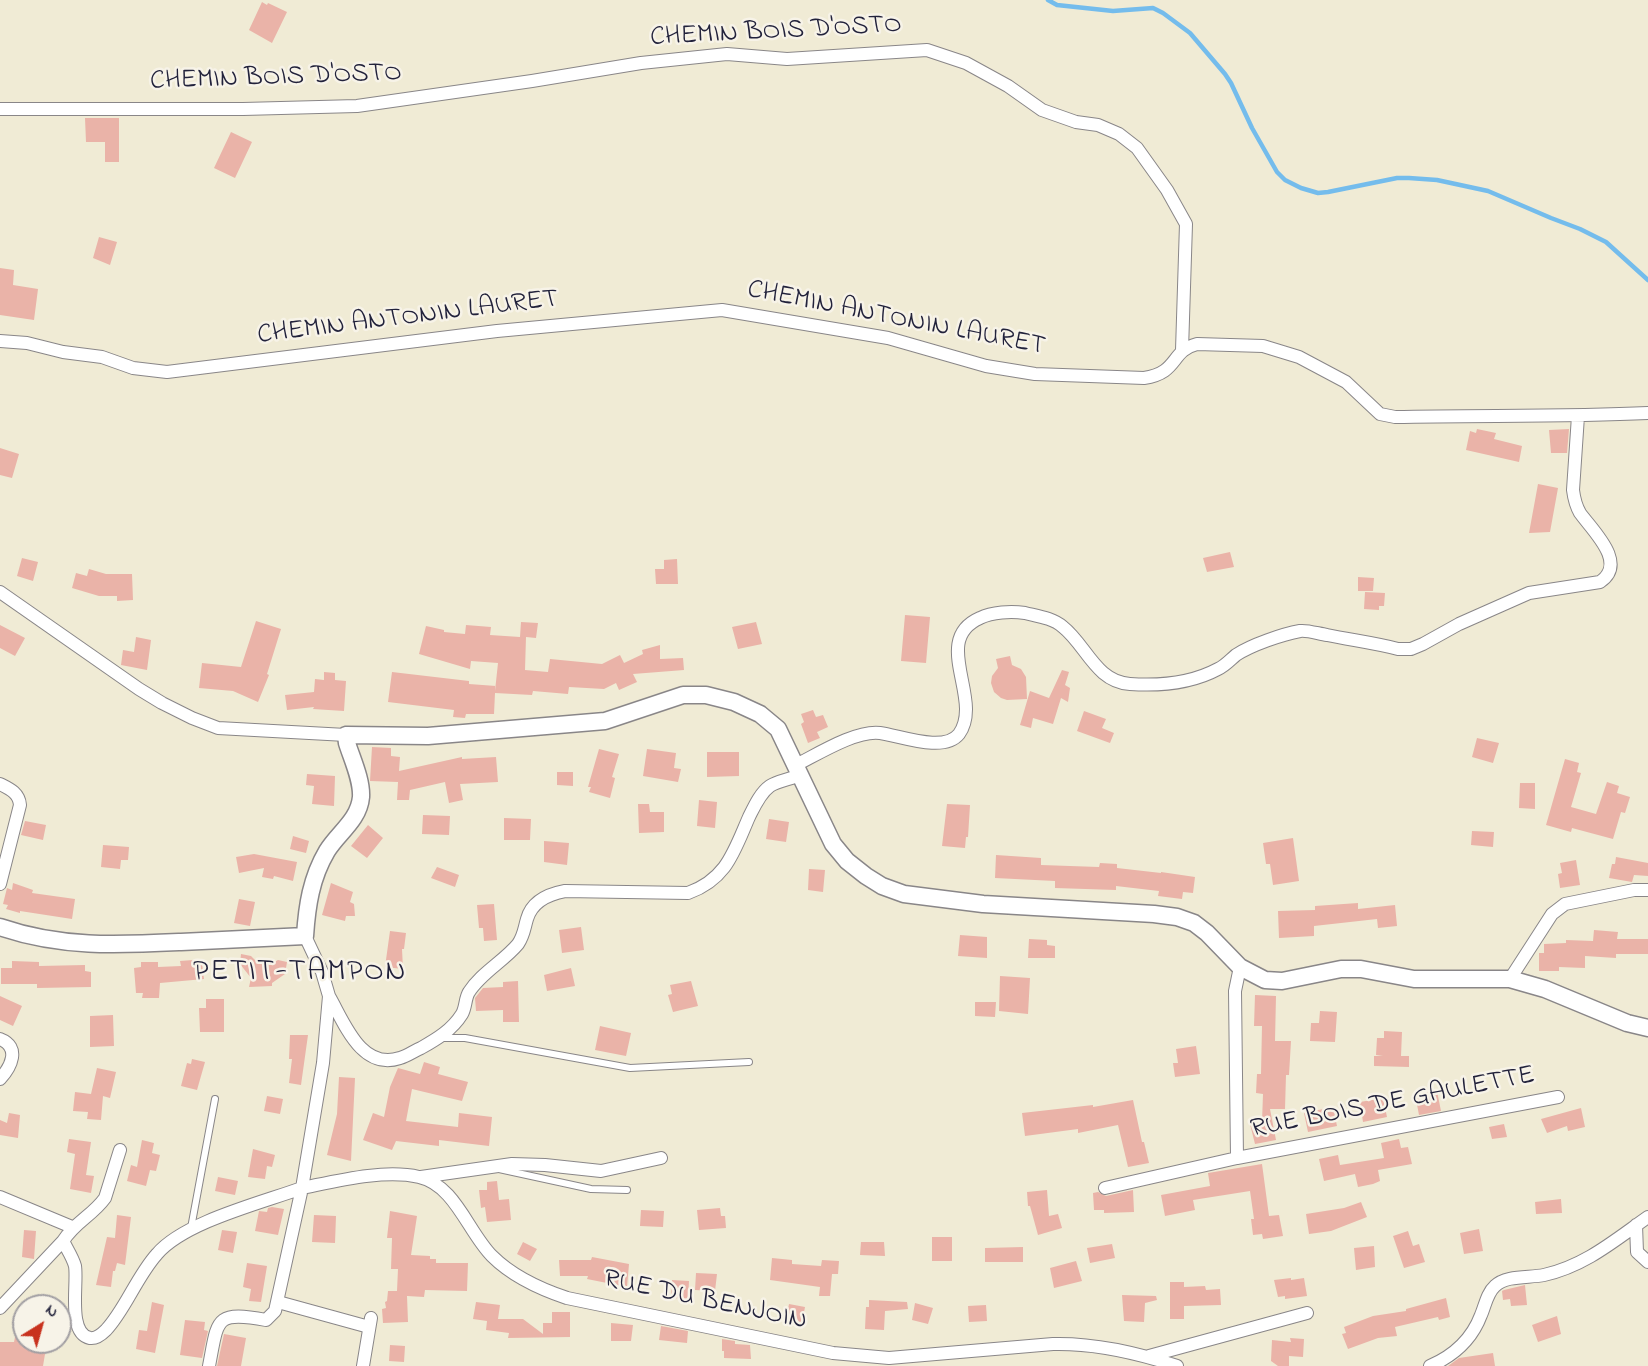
<!DOCTYPE html>
<style>
body{margin:0}
#map{position:relative;width:1648px;height:1366px;overflow:hidden;background:#f0ebd5;font-family:"Indie Flower",sans-serif}
canvas{display:block}
.north{position:absolute;left:12px;top:1294px;width:60px;height:60px;box-sizing:border-box;background:#f7f3e8;border:2px solid #a29fa3;border-radius:50%;rotate:37deg;font-size:16px;font-weight:700;line-height:24px;text-align:center;color:#22223b}
.north::after{content:'';display:block;margin:auto;width:21px;height:27px;background:#c8321e;clip-path:polygon(50% 0,100% 100%,50% 72%,0 100%)}
</style>
<div id="map">
<canvas width="1648" height="1366"></canvas>
<div class="north">N</div>
</div>
<script>
const ctx = document.querySelector('canvas').getContext('2d');
ctx.lineJoin = 'round';
function stroke(path, color, width, dash) {
  ctx.strokeStyle = color;
  ctx.lineWidth = width;
  ctx.lineCap = dash ? 'butt' : 'round';
  ctx.setLineDash(dash || []);
  ctx.stroke(path);
}
function fill(path, color) {
  ctx.fillStyle = color;
  ctx.fill(path, 'evenodd');
}
function label(font, color, halo, rows, align = 'center') {
  ctx.font = font + ' "Indie Flower",sans-serif';
  ctx.lineWidth = 5;
  ctx.setLineDash([]);
  ctx.textBaseline = 'middle';
  ctx.strokeStyle = halo;
  ctx.fillStyle = color;
  for (const [text, x, y, turn = 0] of rows) {
    ctx.save();
    ctx.translate(x, y);
    ctx.rotate((+turn || 0) * Math.PI / 180);
    ctx.textAlign = isNaN(turn) ? turn : align;
    if (halo) ctx.strokeText(text, 0, 0);
    ctx.fillText(text, 0, 0);
    ctx.restore();
  }
}
stroke(new Path2D(`
 M1048 0 1057 5 1113 11 1153 8 1163 13 1190 33 1225 74 1231 83 1252 128 1277 172 1285 180 1301 188 1318 193 1328 192 1397 178H1409L1437 180 1488 191 1551 218 1580 229 1606 242 1648 280`), '#74bcec', 4.5);
fill(new Path2D(`
 M262 2 267 5 268 3 287 12 272 43 249 30Z
 M85 118H119V162H105V142H86Z
 M231 132 252 142 235 178 214 168Z
 M99 237 117 242 110 265 93 258Z
 M0 268 14 270 13 285 38 289 34 320 0 315Z
 M1477 429 1496 433 1494 439 1522 446 1519 462 1466 450 1470 431 1476 433Z
 M1569 429 1567 453H1551L1549 430Z
 M0 448 19 454 12 478 0 475Z
 M1538 484 1558 488 1550 532 1529 533Z
 M1230 552 1234 567 1207 572 1203 558Z
 M22 558 38 562 33 581 17 576Z
 M677 559 678 584H656L655 569H664V560Z
 M89 569 106 574H132L133 600 117 601V596H99L72 588 76 573 87 576Z
 M1358 577 1374 578 1373 591H1358Z
 M1365 592 1385 593 1384 606H1379V610L1364 609Z
 M905 615 930 617 926 663 901 661Z
 M256 621 281 629 267 674 269 675 258 702 233 691 199 688 202 663 241 667Z
 M521 622 538 623 536 638 526 637 525 670 548 672 550 659 602 664 620 655 624 663 643 654 642 650 660 645V659L683 658 684 670 633 674 637 682 619 690 616 683 604 689 569 687 568 694 533 691 532 695 495 693 494 714H466L465 718 453 717 454 710 388 702 392 672 469 681V684L496 686 495 691 498 663 471 661 470 669 419 654 426 626 444 630V632L465 634 466 625 491 627 490 635 520 637Z
 M756 622 762 644 738 649 732 627Z
 M0 625 25 638 15 656 0 648Z
 M136 637 151 640 147 670 121 665 123 650 134 652Z
 M1010 656 1012 665 1021 669 1026 677 1027 699 1007 700 1001 698 994 692 991 683 992 676 998 668 996 659Z
 M1062 670 1069 672 1065 685 1070 688 1068 702 1061 698 1053 724 1033 718 1031 728 1020 725 1030 691 1049 698Z
 M324 672 335 673V680L346 681 344 711 313 709 314 707 287 710 285 695 314 692 315 679 324 680Z
 M813 710 816 717 823 715 828 727 817 732 820 738 808 743 801 724 804 722 801 714Z
 M1084 711 1106 719 1102 728 1114 733 1110 743 1077 731Z
 M1477 738 1499 743 1493 763 1472 757Z
 M372 747 391 748V756L400 757 399 771 462 757V759L496 757 498 782 460 784 463 800 449 803 445 782 410 790 409 800H397L398 782 370 781Z
 M599 749 619 754 612 777 615 778 610 798 589 792 591 787H588Z
 M647 749 676 753 674 768 681 769 678 782 643 776Z
 M707 752H739V776L707 777Z
 M1565 759 1579 763 1577 772 1581 773 1571 807 1596 814 1607 782 1619 786 1617 793 1630 797 1625 813 1621 812 1613 839 1572 828 1571 832 1546 825Z
 M557 772H573V786L557 785Z
 M307 774 335 776 334 806 312 804 314 786 306 785Z
 M1520 783H1535V809L1519 808Z
 M699 800 717 802 715 828 697 826Z
 M638 804H649L650 812H664V832L639 833Z
 M947 804 970 805 968 837H966L965 848 942 846Z
 M423 815 450 816 449 835 422 834Z
 M504 818 531 819 530 840H504Z
 M769 819 789 822 786 842 766 839Z
 M25 821 46 825 43 840 21 835Z
 M368 825 383 838 367 858 351 846Z
 M1472 831 1494 832 1493 847 1471 845Z
 M293 836 309 841 306 853 290 849Z
 M1293 838 1299 881 1273 885 1270 864H1266L1263 843Z
 M544 841 569 843 567 865 544 862Z
 M103 845 129 847 128 860H121L120 869 101 867Z
 M254 854 297 862 293 881 274 876 273 879 262 877 264 868 239 873 236 857Z
 M996 855 1041 858V865L1099 867 1100 863 1117 864V868L1161 873V872L1195 877 1193 893 1183 892 1182 899 1158 896 1159 891 1116 886V890L1055 888V881L995 878Z
 M1616 857 1648 863V876L1634 875 1632 882 1609 878 1612 864H1615Z
 M1576 860 1580 885 1560 888 1558 874 1562 873 1560 863Z
 M437 867 459 875 455 887 431 878Z
 M809 869 825 870 823 892 808 890Z
 M13 883 33 890 32 893 75 899 72 919 20 911V913L6 909 8 905 3 904 7 888 12 890Z
 M331 883 353 892 350 902 354 904 355 916H346L345 921 322 915Z
 M239 899 255 902 250 926 234 923Z
 M1358 903V909L1395 905 1397 926 1378 928 1377 919 1314 926V936L1279 938 1278 911 1315 910V906Z
 M494 904 497 940 484 941 483 928H479L477 905Z
 M581 927 584 950 562 953 559 930Z
 M1594 930 1618 932 1617 939H1648V954H1616V958L1585 956V968L1559 967V971H1539V953H1544V944L1566 943V940L1593 941Z
 M390 931 406 933 404 949H402L403 969 385 967Z
 M960 935 987 937V958L958 956Z
 M1029 939 1047 940V945L1055 946V958H1028Z
 M241 954 251 956 258 963 264 959 269 965 278 960 287 962 285 974 272 983V986L249 987 251 978 240 964Z
 M193 960 194 964H202L204 979 160 983 159 998H142L143 993H136L134 968 141 967V962H158V967L181 966 180 961Z
 M12 961 39 962V966L85 965V971L91 972V987L37 988V984H1V968H12Z
 M571 968 575 986 547 991 544 975Z
 M1000 976 1030 978 1028 1014 999 1011Z
 M518 981 519 1022H503V1010L476 1011 475 998 483 988 503 987V982Z
 M691 981 698 1006 673 1012 668 995 672 994 670 985Z
 M1255 995 1276 996 1275 1041H1291L1289 1075H1286L1285 1109H1270L1276 1140 1255 1144 1250 1124 1262 1122 1263 1094 1256 1093 1257 1074H1261L1262 1026H1254Z
 M0 996 22 1006 13 1026 0 1020Z
 M206 999H224V1032H200L199 1008H206Z
 M975 1002H996L995 1017 975 1016Z
 M1320 1011 1337 1012 1335 1042 1310 1041 1311 1023H1319Z
 M113 1015 114 1046 90 1047V1016Z
 M600 1026 631 1033 626 1056 595 1050Z
 M1384 1031 1402 1032 1401 1056H1409V1067L1374 1066V1056H1383L1376 1055 1377 1038H1384Z
 M290 1035H308L301 1085 289 1083 292 1059H289Z
 M1196 1046 1200 1074 1175 1077 1173 1063H1178L1176 1049Z
 M192 1059 205 1062 197 1090 181 1086 187 1063 191 1064Z
 M424 1062 440 1067 438 1074 468 1082 462 1101 412 1089 406 1121 458 1127 459 1113 492 1117 489 1146 439 1140V1146L396 1141 392 1150 363 1140 373 1113 384 1117 390 1087 398 1068 420 1074Z
 M97 1068 116 1072 110 1098 103 1096 101 1120 87 1119 88 1112 73 1111 75 1092 91 1094Z
 M339 1077 355 1078 351 1161 327 1155 337 1114Z
 M1437 1091 1441 1111 1419 1115 1415 1094Z
 M267 1096 283 1099 280 1114 264 1111Z
 M1383 1098 1387 1117 1363 1122 1360 1102Z
 M1133 1100 1142 1142H1144L1149 1163 1128 1167 1118 1125 1078 1133V1129L1025 1136 1022 1113 1093 1105V1107Z
 M1333 1107 1337 1126 1308 1132 1304 1113Z
 M1581 1108 1585 1127 1568 1131 1567 1126 1547 1133 1541 1119Z
 M9 1113 20 1115 18 1138 0 1135V1120L7 1123Z
 M1504 1124 1507 1137 1492 1139 1489 1127Z
 M69 1139 91 1142 86 1175 94 1176 91 1193 70 1189 75 1154 67 1152Z
 M1399 1139 1401 1148 1408 1147 1412 1164 1378 1170 1380 1181 1373 1184 1358 1187 1355 1174 1324 1181 1319 1159 1338 1155 1340 1165 1384 1158 1381 1143Z
 M142 1140 154 1143 152 1153 160 1155 156 1171 150 1170 146 1186 127 1181 131 1165 137 1167Z
 M253 1149 275 1155 272 1167 267 1166 265 1179 248 1177Z
 M1262 1164 1269 1216 1279 1215 1283 1236 1263 1239 1262 1234 1253 1235 1251 1219H1254L1250 1191 1193 1200 1195 1210 1165 1216 1161 1195 1210 1186 1208 1173Z
 M218 1177 238 1181 235 1195 215 1191Z
 M497 1181 499 1200 509 1199 511 1220 487 1222 485 1207 481 1208 479 1190H487V1182Z
 M1047 1190 1049 1216 1058 1214 1062 1228 1038 1235 1030 1206H1028L1027 1192Z
 M1133 1190 1134 1212 1104 1213V1210H1094L1093 1193 1098 1192 1106 1196Z
 M1561 1199 1562 1213 1536 1214 1535 1202Z
 M1361 1202 1367 1217 1331 1231 1309 1234 1306 1214 1344 1208Z
 M272 1207 284 1209 278 1235 255 1231 259 1211 267 1212 268 1208Z
 M720 1208 721 1216H725L726 1228 699 1230 697 1210Z
 M641 1210 664 1211 663 1227 640 1226Z
 M390 1211 417 1216 411 1255 430 1256V1259H436V1263H468L467 1291 425 1290 424 1297 407 1296 408 1322 383 1323 382 1309 386 1308 385 1302 387 1301 388 1291H397L398 1269H391L392 1238H387Z
 M117 1215 131 1217 125 1265 117 1263 115 1271H113L111 1287 96 1285 107 1237 115 1238Z
 M314 1215 336 1216 335 1243 312 1242Z
 M1479 1229 1483 1251 1464 1254 1460 1233Z
 M24 1230 36 1231 34 1259 22 1257Z
 M222 1230 237 1232 233 1253 218 1250Z
 M1408 1231 1413 1246 1419 1244 1425 1262 1404 1268 1393 1236Z
 M932 1237H952V1261H932Z
 M523 1242 537 1249 530 1261 517 1254Z
 M861 1242H884L885 1256 860 1255Z
 M1112 1244 1115 1258 1090 1263 1087 1248Z
 M1374 1246 1375 1267 1356 1270 1354 1248Z
 M1023 1247V1262H985V1248Z
 M592 1257 629 1264 627 1287 587 1279 588 1276H560L559 1260H591Z
 M772 1258 792 1260V1264L821 1266 822 1260 839 1261 838 1274H832L830 1296H819L820 1287 770 1280Z
 M1076 1261 1082 1281 1054 1288 1050 1268Z
 M247 1263 267 1266 261 1302 249 1301 251 1289 243 1287Z
 M696 1273 717 1274 715 1291 695 1290Z
 M1291 1278V1280L1304 1278 1307 1296 1285 1299V1296L1278 1297 1274 1280Z
 M672 1280 689 1281 688 1299 671 1298Z
 M1170 1282H1184V1287L1205 1286 1206 1290 1220 1289 1221 1305 1184 1306V1319H1170Z
 M1525 1285 1527 1305 1511 1306 1510 1299 1503 1300 1502 1291 1504 1290Z
 M1122 1295 1156 1296 1157 1300 1145 1303 1144 1322 1124 1321Z
 M1446 1298 1450 1317 1439 1320 1438 1317 1395 1327 1397 1336 1378 1338 1348 1349 1342 1334 1346 1333 1344 1327 1373 1316 1406 1311V1309Z
 M869 1300 907 1302 908 1309 885 1311 884 1330 865 1329 866 1307H869Z
 M152 1302 164 1305 155 1353 136 1349 139 1330 147 1331Z
 M476 1302 500 1305 498 1319H523L543 1334V1323H552V1312H570V1337L508 1338 509 1333 486 1330 487 1321 473 1319Z
 M915 1303 933 1308 928 1324 912 1320Z
 M789 1304 805 1307 802 1323 786 1320Z
 M986 1305 987 1321 969 1322 968 1306Z
 M1557 1316 1561 1334 1538 1342 1532 1325Z
 M19 1319H24V1342H47L43 1366H0V1342H14Z
 M185 1320 205 1322 204 1330 208 1331 202 1358 180 1355Z
 M611 1323 633 1325 631 1341H611Z
 M661 1326 688 1331 687 1343 659 1340Z
 M224 1334 246 1338 241 1366H217Z
 M1290 1338 1304 1339 1303 1357 1289 1356V1366H1278L1271 1361 1272 1340 1291 1342Z
 M722 1339 735 1341V1344L750 1345 751 1359 724 1358V1351H722Z
 M390 1345 405 1346 404 1362 389 1361Z
 M1493 1353 1495 1366H1448L1459 1358Z`), '#eab3a8');
const lane = new Path2D(`
 M440 1038H465L630 1068 749 1062
 M499 1169 591 1189 627 1190
 M191 1228 215 1099`);
const street = new Path2D(`
 M0 109H243L357 106 532 81 641 63 727 54 787 59 927 50 966 63 1008 86 1042 110 1076 122 1098 125 1119 134 1137 148 1167 190 1186 224 1182 350
 M0 341 27 343 63 352 102 357 133 368 167 372 497 331 722 310 888 338 986 366 1035 374 1144 378C1179 373 1170 351 1197 344L1263 346 1299 357 1346 382 1380 414 1395 417C1479 415 1564 417 1648 413
 M0 592 139 689 162 703 192 718 218 728 346 735
 M796 765C818 754 856 730 880 733 901 736 944 753 959 734 984 699 930 640 980 618 992 612 1011 611 1025 613 1037 616 1053 618 1063 627 1086 645 1096 682 1130 684 1159 686 1192 683 1218 669 1225 666 1230 660 1236 655 1251 645 1283 634 1300 631 1308 630 1319 634 1327 635 1351 640 1375 643 1398 649H1411L1423 644 1459 624 1529 593 1600 582C1628 563 1593 531 1580 513 1576 506 1574 498 1573 490L1578 416
 M0 784C10 789 19 793 20 805L0 884
 M1510 979 1552 914 1565 904 1634 890H1648
 M329 996C344 1022 361 1071 400 1058 407 1056 414 1051 421 1048 437 1039 452 1030 462 1014 466 1007 465 998 469 992 481 973 504 961 518 944 524 935 524 929 527 919 532 901 549 894 565 891L688 893C727 879 734 851 749 817 754 807 760 793 770 786 777 781 791 779 800 775
 M0 1039C21 1047 11 1067 0 1079
 M1237 1158 1235 991 1240 967
 M421 1177 512 1164 545 1165 601 1171 661 1158
 M1105 1188 1237 1158 1558 1097
 M0 1197 72 1227
 M1636 1225 1637 1252 1648 1262
 M63 1241C76 1221 92 1216 105 1198L120 1150
 M278 1302 369 1327
 M0 1308 63 1241C67 1249 73 1258 75 1266 78 1283 67 1334 90 1338 96 1339 102 1334 106 1330 125 1310 137 1276 157 1254 184 1222 261 1203 302 1188L323 1063 329 996 322 972 305 936
 M1149 1356 1307 1313
 M209 1366C218 1320 214 1310 266 1320L275 1311 302 1188C337 1181 384 1169 419 1177 455 1185 468 1232 492 1256 512 1276 540 1289 567 1298L833 1353 889 1358 1053 1344C1094 1343 1138 1353 1177 1366
 M363 1366 371 1318
 M1430 1366C1453 1356 1472 1339 1481 1315 1485 1306 1487 1293 1495 1286 1506 1275 1529 1278 1544 1275 1585 1266 1615 1240 1648 1217`);
const secondary = new Path2D(`
 M0 927C61 948 118 945 181 942 222 940 263 938 305 936 307 906 311 878 327 851 338 833 359 820 361 797 362 780 352 759 347 743L346 735 428 736 605 721 683 695H706L734 702 760 714 778 729 833 844 847 861 866 876 882 886 904 894 983 904 1154 914 1177 917 1194 923 1207 933 1240 967 1265 980 1282 981 1341 969H1361L1414 979H1510L1545 989 1627 1023 1648 1028`);
stroke(lane, '#898688', 8);
stroke(street, '#898688', 14);
stroke(secondary, '#898688', 19);
stroke(lane, '#fff', 6);
stroke(street, '#fff', 12);
stroke(secondary, '#fff', 16);
label('27px', '#22223b', '#f7f3e8', [
 ["CHEMIN BOIS D'OSTO",776,33,-3],
 ["CHEMIN BOIS D'OSTO",276,79,-2],
 ["CHEMIN ANTONIN LAURET",408,319,-7],
 ["CHEMIN ANTONIN LAURET",896,320,11],
 ["RUE BOIS DE GAULETTE",1393,1104,-11],
 ["RUE DU BENJOIN",705,1302,12]
]);
ctx.letterSpacing = '1.5px';
label('30px', '#22223b', '#f7f3e8', [
 ["PETIT-TAMPON",300,974]
]);
ctx.letterSpacing = '0px';
</script>
